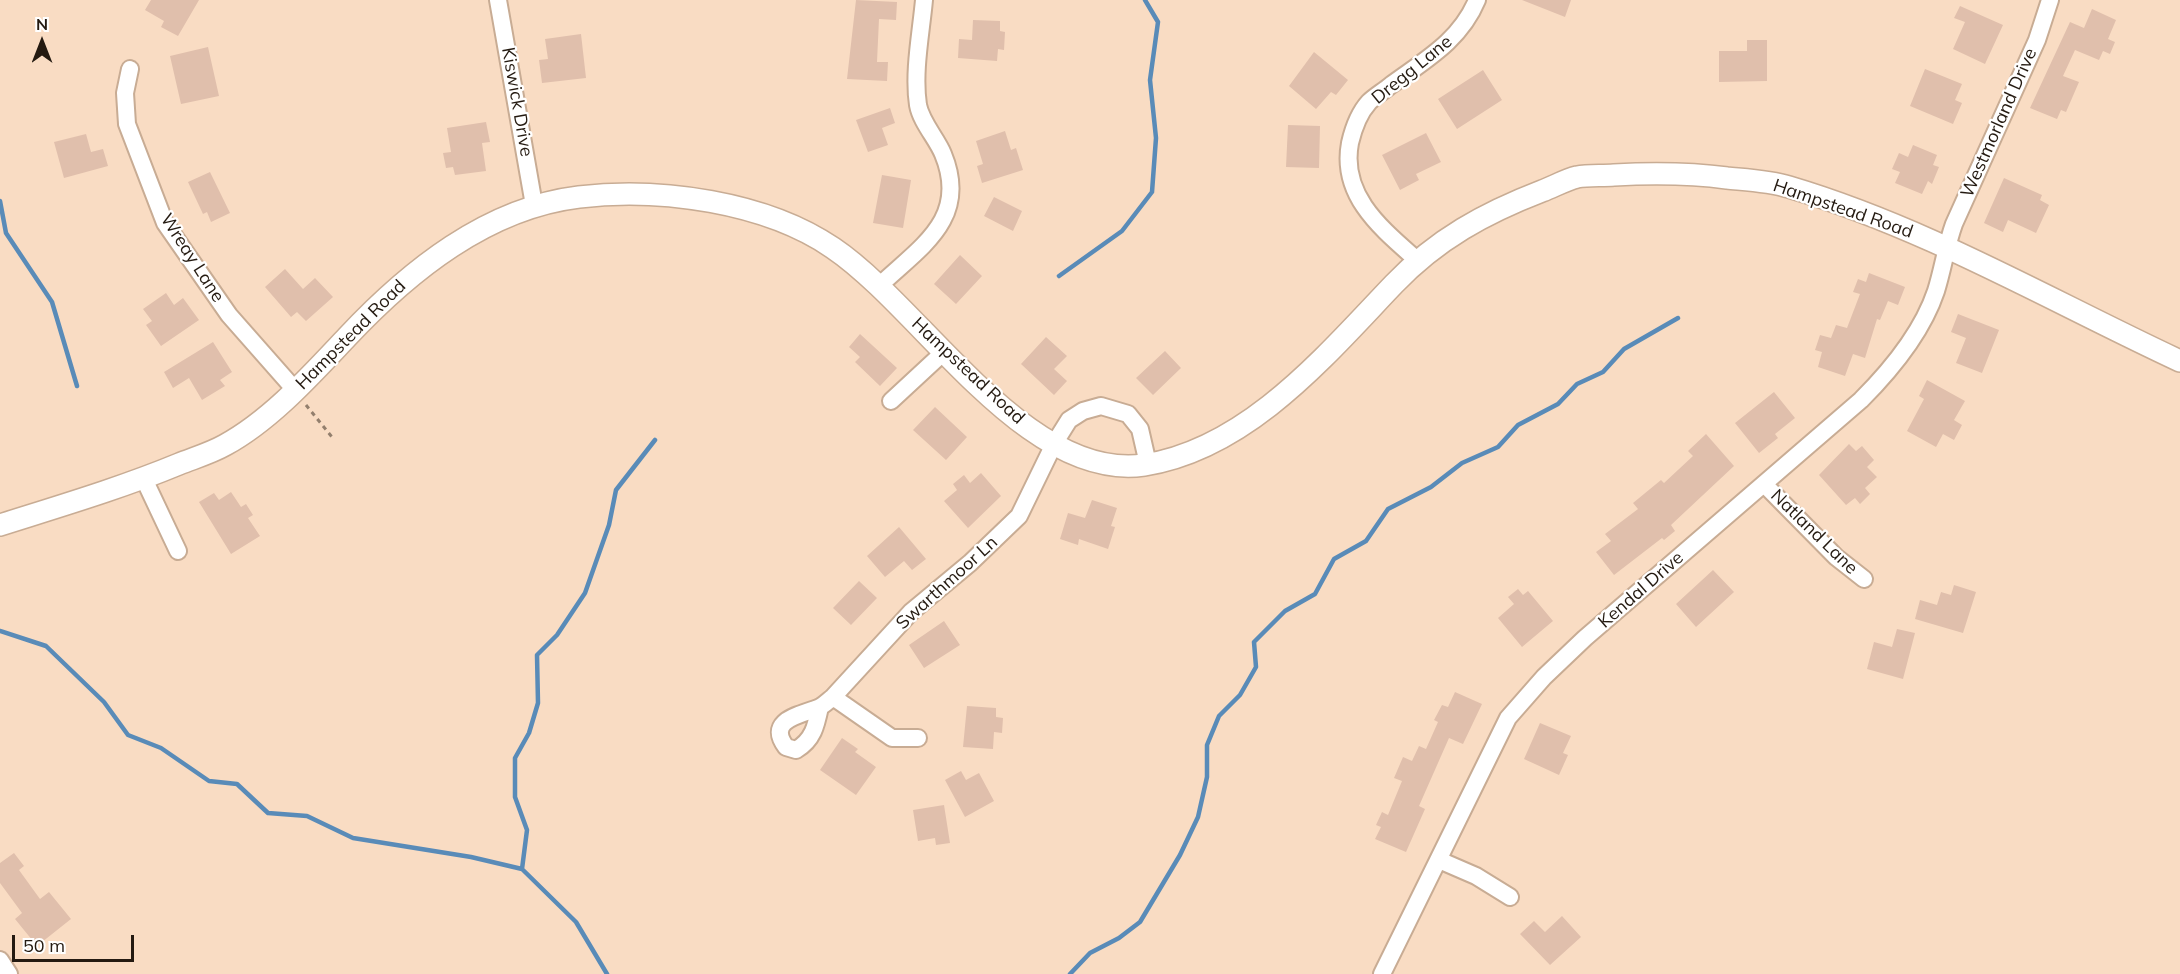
<!DOCTYPE html>
<style>
body{margin:0}
#map{position:relative;width:2180px;height:974px;overflow:hidden;background:#f9dcc3;font-family:Mulish,sans-serif}
canvas{display:block}
.north{position:absolute;left:12px;top:12px;width:60px;height:60px;-webkit-text-stroke:4px #fff;paint-order:stroke;rotate:0deg;font-size:16px;font-weight:700;line-height:24px;text-align:center;color:#241a11}
.north::after{content:'';display:block;margin:auto;width:21px;height:27px;background:#241a11;clip-path:polygon(50% 0,100% 100%,50% 72%,0 100%)}
.scale{position:absolute;left:12px;top:935px;width:122px;height:27px;box-sizing:border-box;border:3px solid #241a11;border-top:0;padding-left:8px;font-size:18px;line-height:21px;white-space:nowrap;color:#241a11;-webkit-text-stroke:4px #fff;paint-order:stroke}
</style>
<div id="map">
<canvas width="2180" height="974"></canvas>
<div class="north">N</div>
<div class="scale">50 m</div>
</div>
<script>
const ctx = document.querySelector('canvas').getContext('2d');
ctx.lineJoin = 'round';
function stroke(path, color, width, dash) {
  ctx.strokeStyle = color;
  ctx.lineWidth = width;
  ctx.lineCap = dash ? 'butt' : 'round';
  ctx.setLineDash(dash || []);
  ctx.stroke(path);
}
function fill(path, color) {
  ctx.fillStyle = color;
  ctx.fill(path, 'evenodd');
}
function label(font, color, halo, rows, align = 'center') {
  ctx.font = font + ' Mulish,sans-serif';
  ctx.lineWidth = 4.5;
  ctx.setLineDash([]);
  ctx.textBaseline = 'middle';
  ctx.strokeStyle = halo;
  ctx.fillStyle = color;
  for (const [text, x, y, turn = 0] of rows) {
    ctx.save();
    ctx.translate(x, y);
    ctx.rotate((+turn || 0) * Math.PI / 180);
    ctx.textAlign = isNaN(turn) ? turn : align;
    if (halo) ctx.strokeText(text, 0, 0);
    ctx.fillText(text, 0, 0);
    ctx.restore();
  }
}
stroke(new Path2D(`
 M0 201 6 233 52 302 77 386
 M1059 276 1122 231 1152 192 1156 138 1150 80 1158 22 1145 0
 M0 631 46 646 104 702 128 735 161 748 209 781 237 784 268 813 307 816 353 838 471 857 522 869
 M607 974 576 922 522 869 527 830 515 797V758L529 733 538 703 537 655 557 635 585 593 609 525 616 490 655 440
 M1070 974 1090 953 1119 938 1140 922 1180 855 1198 817 1207 777V745L1219 716 1240 695 1256 667 1254 642 1285 611 1315 594 1334 559 1366 541 1388 509 1431 487 1462 463 1498 447 1518 425 1558 404 1577 384 1603 372 1624 349 1678 318`), '#598bb8', 4.5);
fill(new Path2D(`
 M151 0H199L178 36 161 27 164 21 145 10Z
 M856 0 897 2 896 20 879 19 877 62H888L887 81 847 79Z
 M1522 0H1571L1565 17Z
 M1960 6 2003 25 1985 64 1953 49 1965 22 1954 18Z
 M2092 9 2116 20 2108 39 2115 42 2110 54 2103 51 2099 60 2075 50 2063 76 2079 82 2066 112 2061 110 2057 119 2030 108 2070 22 2084 28Z
 M973 20 1000 21V31L1005 32 1004 50 998 49 997 61 958 58 959 39 972 40Z
 M581 34 586 78 542 83 539 60 548 59 545 39Z
 M1747 40H1767V81L1719 82V51H1747Z
 M208 47 219 96 181 104 170 56Z
 M1314 52 1348 80 1336 95 1331 92 1316 109 1289 86Z
 M1925 69 1962 84 1955 100 1962 103 1953 124 1910 106Z
 M1483 70 1502 100 1457 129 1438 99Z
 M890 108 895 123 882 128 888 145 868 152 856 120Z
 M486 122 490 142 482 143 486 171 455 175 453 167 446 168 443 153 451 152 447 128Z
 M1288 125 1320 126 1319 168 1286 167Z
 M1005 131 1011 150 1016 148 1023 170 982 183 977 166 983 164 976 141Z
 M1426 133 1441 162 1416 174 1419 180 1400 190 1382 155Z
 M86 134 91 152 103 149 108 166 64 178 54 142Z
 M1913 145 1937 155 1933 165 1939 167 1932 184 1928 181 1922 194 1895 183 1900 172 1892 169 1899 153 1908 157Z
 M210 172 230 213 211 222 207 212 203 214 188 182Z
 M882 175 911 180 903 228 873 223Z
 M2004 178 2042 195 2040 200 2049 205 2036 233 2008 220 2003 232 1984 223Z
 M994 197 1022 211 1013 231 984 216Z
 M960 255 982 276 956 304 934 284Z
 M285 269 303 289 315 278 333 297 306 321 297 312 291 317 265 287Z
 M1869 273 1905 287 1898 305 1888 301 1880 320 1877 319 1865 358 1853 354 1845 376 1818 367 1822 352 1815 350 1820 335 1831 338 1836 325 1847 328 1860 294 1853 292 1858 279 1866 282Z
 M166 293 174 305 183 298 199 320 161 346 146 325 152 321 143 309Z
 M1958 314 1999 330 1982 373 1956 363 1966 338 1951 332Z
 M860 334 897 368 880 386 855 362 860 357 849 347Z
 M1046 337 1067 356 1054 369 1067 381 1054 395 1021 364Z
 M213 342 232 372 220 380 225 386 202 400 189 378 173 388 164 372Z
 M1165 351 1181 368 1153 395 1136 378Z
 M1927 380 1965 401 1954 420 1962 425 1954 440 1943 434 1936 447 1907 431 1924 399 1919 396Z
 M1774 392 1795 418 1775 434 1778 438 1759 453 1735 423Z
 M935 407 967 437 946 460 913 430Z
 M1706 434 1734 466 1671 525 1675 531 1664 540 1662 538 1614 575 1596 552 1611 541 1605 534 1638 509 1633 503 1661 480 1664 483 1693 456 1688 451Z
 M1849 444 1856 451 1862 446 1874 460 1867 467 1877 477 1865 488 1870 494 1860 504 1855 498 1846 505 1819 475Z
 M981 473 1001 496 968 528 944 501 957 490 953 484 964 475 970 483Z
 M231 492 241 507 246 504 253 515 248 518 260 536 231 554 199 502 214 493 219 500Z
 M1092 500 1117 508 1111 526 1115 527 1108 549 1079 539 1078 545 1060 539 1068 513 1085 518Z
 M899 527 926 559 912 570 904 561 885 577 867 556Z
 M1713 570 1734 592 1696 627 1676 604Z
 M859 581 877 598 851 625 833 608Z
 M1954 585 1976 592 1963 633 1915 619 1920 600 1937 605 1941 592 1951 595Z
 M1518 589 1523 595 1528 591 1553 621 1522 647 1498 618 1514 604 1508 597Z
 M944 621 960 645 924 668 909 645Z
 M1897 629 1915 633 1903 679 1867 669 1874 642 1892 647Z
 M1455 692 1482 704 1463 744 1449 738 1419 806 1425 809 1406 852 1375 839 1381 827 1376 825 1382 812 1388 815 1402 781 1394 778 1403 757 1412 761 1419 746 1426 749 1438 722 1434 720 1442 705 1448 707Z
 M967 706 996 708V717L1003 718 1002 733 994 732 993 749 963 747Z
 M1540 723 1571 736 1563 753 1568 755 1559 775 1524 759Z
 M842 738 858 749 855 752 876 767 856 795 820 770Z
 M961 771 966 780 979 773 994 801 965 817 945 780Z
 M944 805 950 843 936 845 935 838 918 841 913 810Z
 M14 853 24 866 19 870 40 899 49 892 71 919 37 946 15 919 22 913 0 883V863Z
 M1562 916 1581 937 1550 965 1520 934 1534 921 1545 932Z`), '#e0bfac');
const minor = new Path2D(`
 M498 0 534 205
 M130 69 125 93 127 124 165 223 229 315 296 391
 M1417 260C1382 229 1340 196 1350 143 1353 130 1359 113 1369 102 1375 96 1384 91 1391 85 1425 60 1460 41 1477 0
 M879 286C920 247 970 219 943 154 937 139 921 122 918 105 913 72 921 33 924 0
 M891 401 945 351
 M144 479 178 551
 M1764 484 1836 557 1864 579
 M833 697 892 738H918
 M820 707C816 726 813 740 796 750L786 747C766 720 800 715 818 708 823 706 828 701 833 697L911 612 970 563 1019 516 1054 444 1069 420 1083 411 1101 406 1128 414 1140 429 1148 464
 M1439 860 1476 876 1510 897
 M0 960 9 974
 M1382 974 1508 718 1544 677 1585 638 1861 400C1891 370 1922 333 1936 291 1943 269 1946 246 1954 224L2037 40 2050 0`);
const tertiary = new Path2D(`
 M0 525C60 506 121 488 179 464 194 458 211 453 225 445 271 420 312 374 347 337 409 271 487 208 579 197 659 187 766 202 833 248 922 308 1026 482 1144 465 1248 449 1326 355 1394 284 1437 239 1485 213 1542 191 1553 187 1565 180 1577 177 1588 175 1602 176 1614 175 1653 173 1689 173 1727 178 1748 180 1770 181 1789 187 1927 228 2051 301 2180 361`);
stroke(minor, '#c8ac94', 20);
stroke(tertiary, '#c8ac94', 24);
stroke(new Path2D(`
 M306 405 332 437`), '#937f6d', 3, [4.5, 4.5]);
stroke(minor, '#fff', 16);
stroke(tertiary, '#fff', 21);
label('18px', '#241a11', '#fff', [
 ["Dregg Lane",1412,70,-39],
 ["Kiswick Drive",517,102,80],
 ["Westmorland Drive",1999,123,-66],
 ["Hampstead Road",1843,209,19],
 ["Wreay Lane",192,258,57],
 ["Hampstead Road",351,335,-45],
 ["Hampstead Road",968,371,43],
 ["Natland Lane",1814,532,44],
 ["Swarthmoor Ln",947,583,-42],
 ["Kendal Drive",1641,590,-41]
]);
</script>
